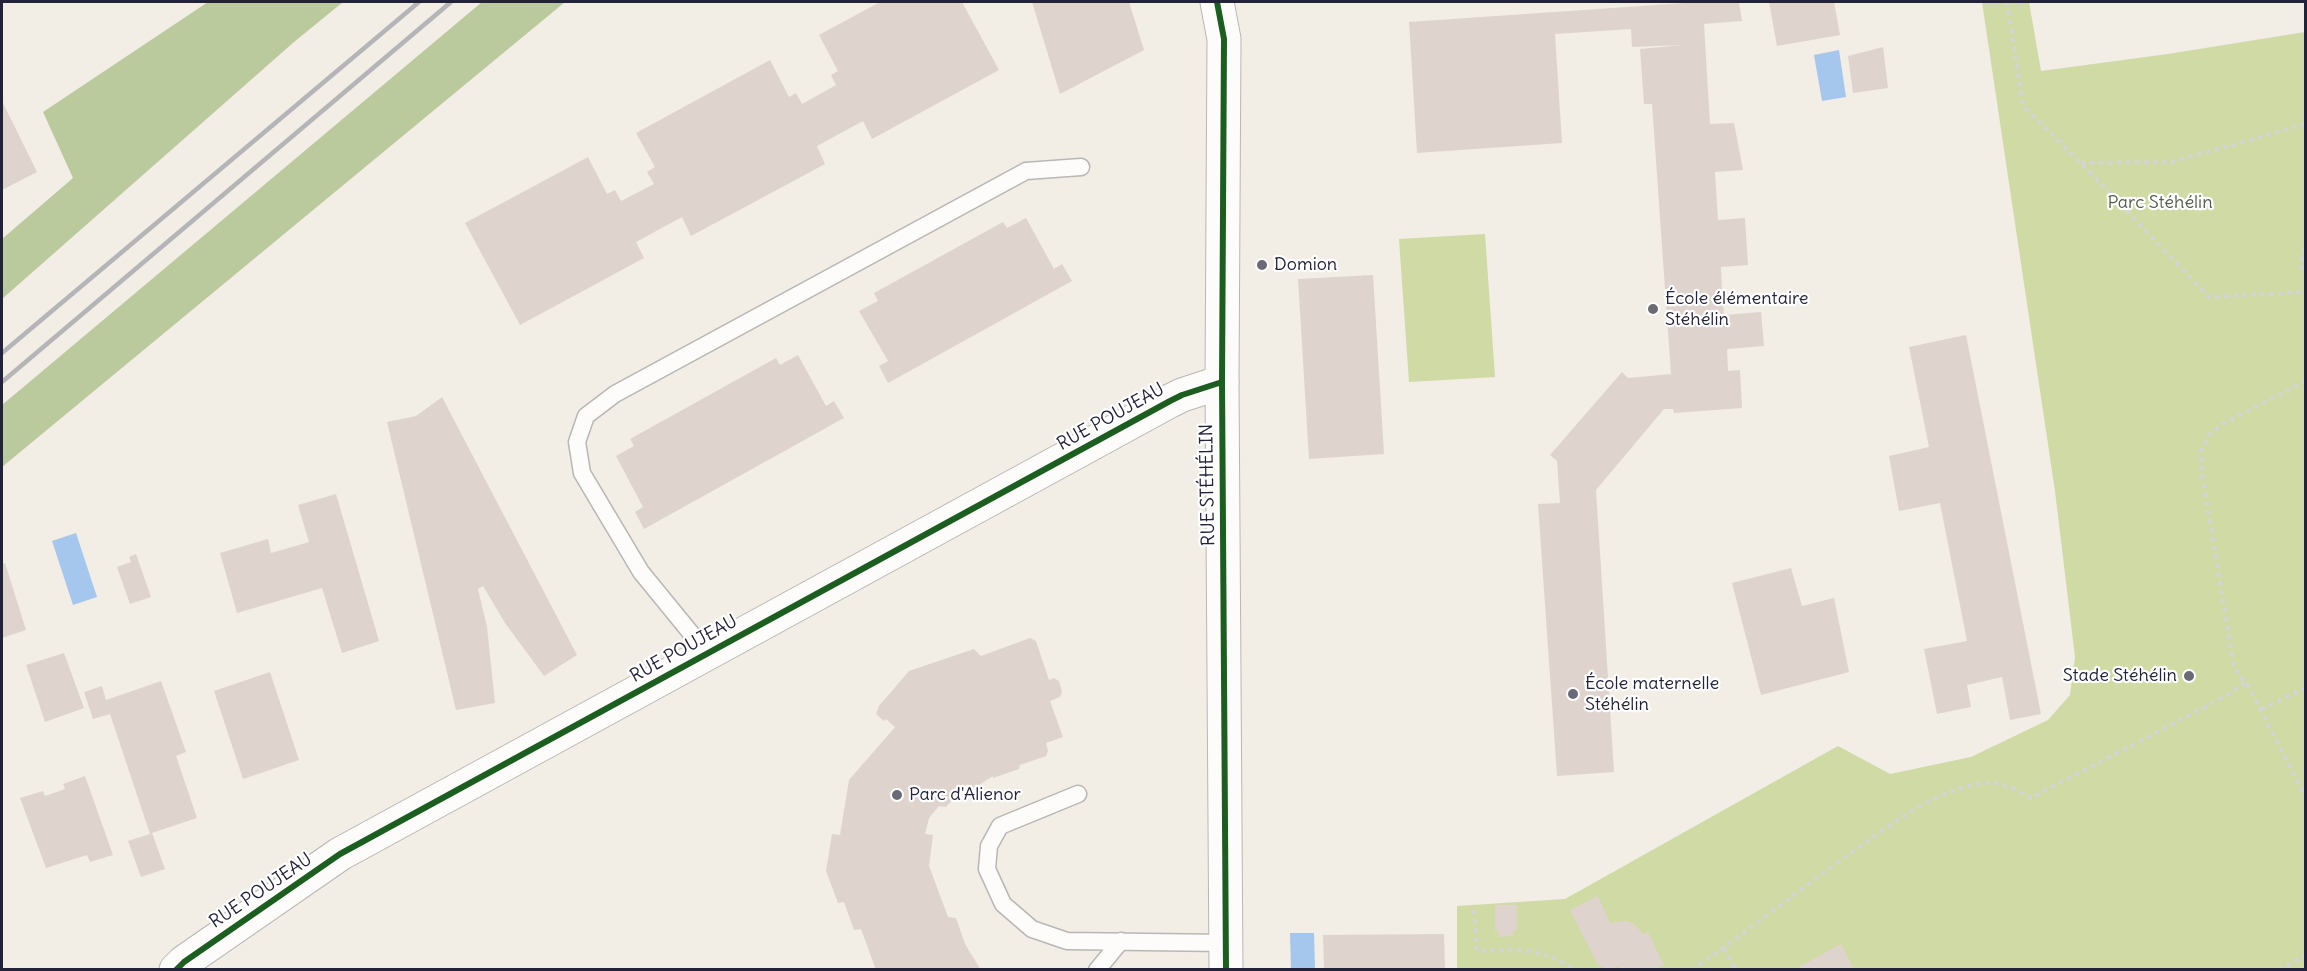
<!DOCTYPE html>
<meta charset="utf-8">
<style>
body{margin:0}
#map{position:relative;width:2307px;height:971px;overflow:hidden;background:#f2ede5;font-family:Delius,sans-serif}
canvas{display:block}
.frame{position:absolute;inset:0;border:3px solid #22223b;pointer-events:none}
</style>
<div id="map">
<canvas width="2307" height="971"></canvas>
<div class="frame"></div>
</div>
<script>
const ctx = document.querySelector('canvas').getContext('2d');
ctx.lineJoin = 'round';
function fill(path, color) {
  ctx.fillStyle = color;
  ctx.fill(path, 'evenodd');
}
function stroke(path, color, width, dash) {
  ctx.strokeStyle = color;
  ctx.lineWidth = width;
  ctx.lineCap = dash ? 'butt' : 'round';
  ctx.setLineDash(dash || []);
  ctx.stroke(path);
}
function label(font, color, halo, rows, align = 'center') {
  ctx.font = font + ' Delius,sans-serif';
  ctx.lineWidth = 4.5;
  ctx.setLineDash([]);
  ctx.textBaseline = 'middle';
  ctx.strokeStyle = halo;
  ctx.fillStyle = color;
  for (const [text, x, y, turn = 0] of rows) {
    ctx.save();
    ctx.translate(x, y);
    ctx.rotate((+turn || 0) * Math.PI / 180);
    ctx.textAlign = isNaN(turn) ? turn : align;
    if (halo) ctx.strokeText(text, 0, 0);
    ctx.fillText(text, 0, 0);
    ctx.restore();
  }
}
fill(new Path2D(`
 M1982 2H2029L2041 71 2168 54 2305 32V969H1457V906L1565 899 1838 746 1890 774 1971 757 2048 720 2070 695 2075 657 2055 491Z
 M1485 234 1495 377 1409 382 1399 239Z`), '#cfdaa4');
fill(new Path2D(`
 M208 2H343L294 42 2 299V239L73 178 43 112Z
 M482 2H565L2 467V405Z`), '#baca9d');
fill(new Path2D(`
 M1839 50 1846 97 1822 101 1814 55Z
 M76 533 97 597 73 605 52 541Z
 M1290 933H1314L1315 969H1291Z`), '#a5c6ed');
fill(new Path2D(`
 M880 2H962L999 70 872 139 863 121 817 146 825 164 691 236 682 217 636 242 644 258 520 325 465 223 588 157 607 194 615 190 621 201 654 184 647 172 655 167 636 133 770 60 789 97 796 93 802 104 836 85 831 75 838 71 819 35Z
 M1032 2H1129L1144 50 1060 94Z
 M1699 2H1739L1742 21 1704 24 1710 124 1734 123 1743 170 1715 172 1718 220 1745 218 1748 265 1721 267 1722 292 1724 315 1761 312 1764 346 1727 349 1728 371 1740 370 1742 408 1674 413 1673 409H1664L1596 490 1614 772 1557 776 1538 504 1560 503 1557 461 1550 455 1622 372 1628 378 1671 374 1652 104H1644L1640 49 1683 45 1632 47 1631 29 1555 34 1562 143 1417 153 1409 22Z
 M1769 2H1834L1840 35 1777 46Z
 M1883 47 1888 88 1853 93 1848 56Z
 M2 101 37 172 2 190Z
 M1026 218 1054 269 1062 264 1072 281 888 383 879 366 888 361 859 311 878 301 874 293 1003 222 1007 228Z
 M1373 275 1384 454 1309 459 1298 279Z
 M1966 335 2041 714 2010 720 2002 677 1967 685 1971 707 1937 714 1924 649 1967 641 1940 503 1899 511 1889 456 1929 447 1909 347Z
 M798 355 826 406 834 401 844 418 644 529 635 512 643 507 616 456 634 446 630 439 776 358 780 365Z
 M442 397 577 655 544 676 505 623 483 586 478 589 487 627 495 703 456 710 387 422 416 416Z
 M336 494 379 641 342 653 322 588 237 613 220 553 268 539 271 553 309 542 298 505Z
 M136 554 151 597 130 604 117 567 131 562 129 557Z
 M5 563 26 630 2 638V564Z
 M1791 568 1802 606 1834 598 1849 672 1761 695 1732 583Z
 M1030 638 1036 641 1049 680 1054 678 1059 681 1062 692 1060 697 1050 701 1063 737 1046 743 1048 751 1046 756 1020 765 1019 769 993 778V776L976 787 970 788 967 784 946 807 939 806 929 818 925 834 933 835 929 866 948 917 956 918 965 944 981 970H876L861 929 854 930 844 902 838 903 826 871 832 834 840 835 849 780 895 727 886 719 884 721 876 714 879 706 909 671 974 649 981 656Z
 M64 653 84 708 45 722 26 665Z
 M270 672 299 760 243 779 214 691Z
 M161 681 186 752 176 756 197 818 152 833 165 869 141 877 128 841 150 834 110 714 93 719 84 692 102 686 106 700Z
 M85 776 113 855 90 862 87 855 46 868 20 798 43 791 45 796 65 789 63 784Z
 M1598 896 1610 923 1626 921 1634 924 1643 934 1648 932 1664 965 1653 970H1620L1618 966 1612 969 1604 968 1597 963 1570 910Z
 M1495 905H1517V930L1513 931V936L1499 937V931H1495Z
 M1444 934 1445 968 1324 970 1323 935Z
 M1841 944 1854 970H1793Z`), '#dfd4cd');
const lane = new Path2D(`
 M708 654 641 572 582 473 577 442 586 416 615 394 1026 171 1081 167
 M1078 794 1000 826 989 846 987 869 1003 904 1032 929 1067 941 1226 943
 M1097 970 1121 941`);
const street = new Path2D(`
 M176 970 184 962 340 854 1170 401 1182 395 1222 382`);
const secondary = new Path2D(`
 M1217 2 1224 39 1222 382 1226 970`);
stroke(lane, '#b9b7b4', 19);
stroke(street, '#b9b7b4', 35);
stroke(secondary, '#b9b7b4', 35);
stroke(new Path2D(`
 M2007 2 2023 106 2081 163 2209 297 2306 292
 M2081 163 2172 162 2306 124
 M2306 239 2301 266 2306 271
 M2306 381 2224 423 2210 434 2201 451 2202 474 2234 667 2249 687 2306 798
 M2261 709 2306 688
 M1474 910 1477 951C1512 950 1544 946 1573 970
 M1724 948 1736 970
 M1691 970C1750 931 1804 885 1862 845 1898 819 1939 789 1984 783 2001 781 2017 790 2031 798L2224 697 2246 682
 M2279 970 2306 955`), '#d5d4d3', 4, [4.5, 4.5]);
stroke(lane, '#fdfcfb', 16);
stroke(street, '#fdfcfb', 33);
stroke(secondary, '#fdfcfb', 33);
stroke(new Path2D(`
 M2 353 419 2
 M2 382 451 2`), '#b5b4b6', 4.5);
stroke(new Path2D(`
 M1217 2 1224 39 1222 382 1226 970
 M176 970 184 962 340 854 1170 401 1182 395 1222 382`), '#1b5e20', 6);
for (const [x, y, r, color] of [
 [1262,265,6,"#6b6976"],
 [1653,309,6,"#6b6976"],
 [2189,676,6,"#6b6976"],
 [1573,694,6,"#6b6976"],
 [897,795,6,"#6b6976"]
]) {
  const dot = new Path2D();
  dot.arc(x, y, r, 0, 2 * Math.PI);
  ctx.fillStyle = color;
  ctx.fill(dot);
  stroke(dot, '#fff', 2);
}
label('18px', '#545d4d', '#fff', [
 ["Parc Stéhélin",2160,203]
]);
label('18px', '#22223b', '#fff', [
 ["Domion",1274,265],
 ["École élémentaire",1665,299],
 ["Stéhélin",1665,320],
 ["Stade Stéhélin",2177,676,"right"],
 ["École maternelle",1585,684],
 ["Stéhélin",1585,705],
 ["Parc d'Alienor",909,795]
], 'left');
label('18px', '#22223b', '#fff', [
 ["RUE POUJEAU",1111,417,-29],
 ["RUE STÉHÉLIN",1208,485,-91],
 ["RUE POUJEAU",684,649,-29],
 ["RUE POUJEAU",261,891,-34]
]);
</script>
